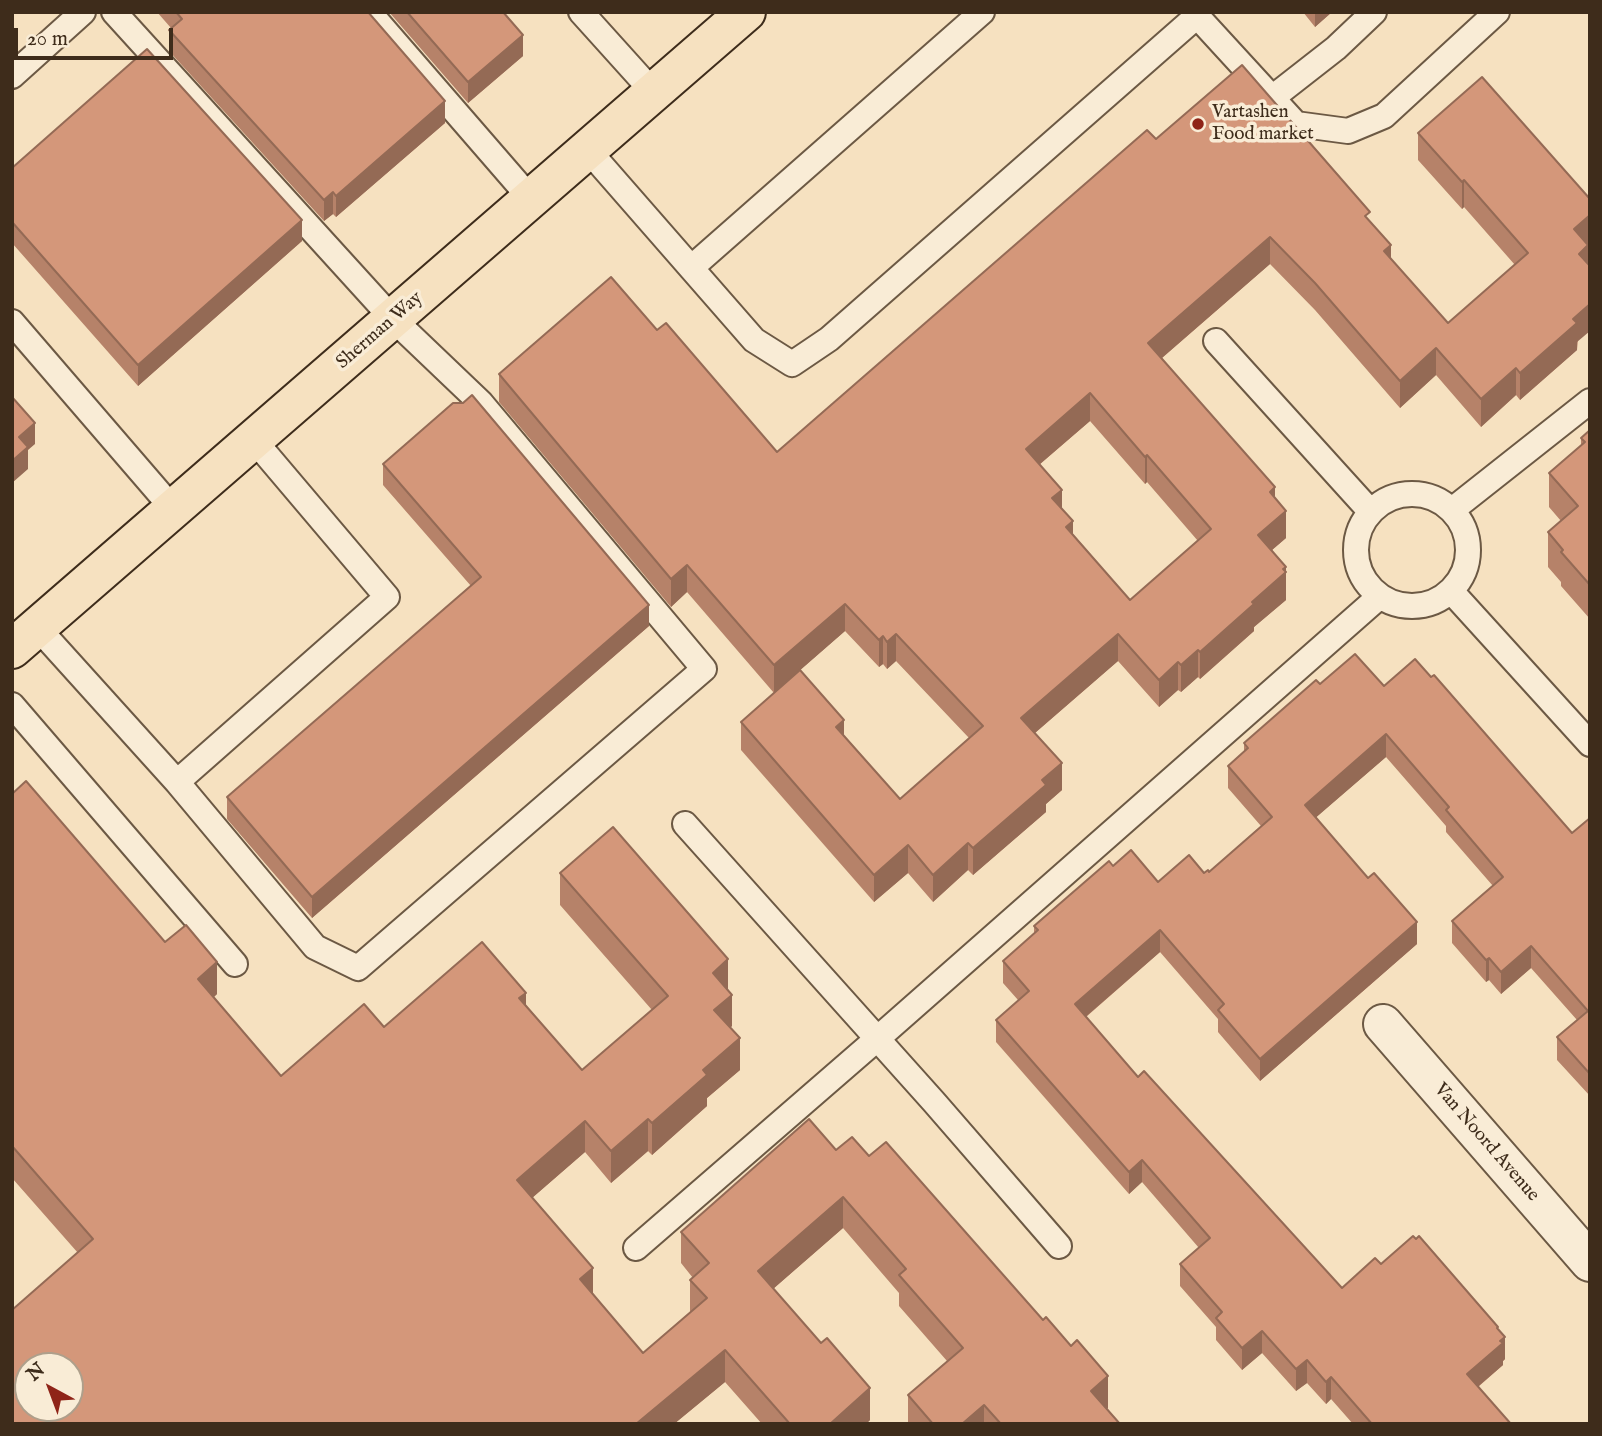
<!DOCTYPE html>
<style>
body{margin:0}
#map{position:relative;width:1602px;height:1436px;overflow:hidden;background:#f6e1c0;font-family:"IM FELL English",serif}
canvas{display:block}
.frame{position:absolute;inset:0;border:14px solid #3e2c1b;pointer-events:none}
.north{position:absolute;left:14px;top:1352px;width:70px;height:70px;box-sizing:border-box;background:#f9ecd6;border:2px solid #ae9f8b;border-radius:50%;rotate:319deg;font-size:19px;font-weight:700;line-height:28px;text-align:center;color:#3e2c1b}
.north::after{content:'';display:block;margin:auto;width:24px;height:32px;background:#8f2418;clip-path:polygon(50% 0,100% 100%,50% 72%,0 100%)}
.scale{position:absolute;left:14px;top:28px;width:159px;height:32px;box-sizing:border-box;border:4px solid #3e2c1b;border-top:0;padding-left:9px;font-size:21px;line-height:24px;white-space:nowrap;color:#3e2c1b;-webkit-text-stroke:5px #f9ecd6;paint-order:stroke}
</style>
<div id="map">
<canvas width="1602" height="1436"></canvas>
<div class="frame"></div>
<div class="north">N</div>
<div class="scale">20 m</div>
</div>
<script>
const ctx = document.querySelector('canvas').getContext('2d');
ctx.lineJoin = 'round';
function stroke(path, color, width, dash) {
  ctx.strokeStyle = color;
  ctx.lineWidth = width;
  ctx.lineCap = dash ? 'butt' : 'round';
  ctx.setLineDash(dash || []);
  ctx.stroke(path);
}
function fill(path, color) {
  ctx.fillStyle = color;
  ctx.fill(path, 'evenodd');
}
function label(font, color, halo, rows, align = 'center') {
  ctx.font = font + ' "IM FELL English",serif';
  ctx.lineWidth = 7;
  ctx.setLineDash([]);
  ctx.textBaseline = 'middle';
  ctx.strokeStyle = halo;
  ctx.fillStyle = color;
  for (const [text, x, y, turn = 0] of rows) {
    ctx.save();
    ctx.translate(x, y);
    ctx.rotate((+turn || 0) * Math.PI / 180);
    ctx.textAlign = isNaN(turn) ? turn : align;
    if (halo) ctx.strokeText(text, 0, 0);
    ctx.fillText(text, 0, 0);
    ctx.restore();
  }
}
const lane = new Path2D(`
 M114 12 393 319 481 403 704 669 358 968 315 947 177 782
 M369 12 531 199
 M581 12 654 93
 M12 76 83 12
 M1272 98 1336 48 1374 12
 M588 150 754 340 792 364 829 339 1197 16 1296 124 1348 131 1384 116 1497 12
 M691 268 982 12
 M12 322 174 510
 M1216 341 1370 511
 M1356 550a56 56 0 1 1 112 0a56 56 0 1 1-112 0Z
 M1452 510 1590 401
 M1451 591 1590 744
 M37 627 177 782 387 597 254 440
 M12 705 235 964
 M685 824 934 1102 1059 1246
 M636 1248 877 1039 1379 597`);
const street = new Path2D(`
 M1383 1024 1590 1262`);
const primary = new Path2D(`
 M12 649 746 12`);
stroke(lane, '#6c5944', 28);
stroke(street, '#6c5944', 42);
stroke(primary, '#3e2c1b', 42);
stroke(lane, '#f9ecd6', 24);
stroke(street, '#f9ecd6', 38);
stroke(primary, '#f6e1c0', 38);
fill(new Path2D(`
 M157 12H368L445 123 336 217 333 214 324 221 169 51V30L171 28Z
 M389 12H503L523 56 468 103Z
 M1303 12H1332L1315 27Z
 M1418 133 1590 199V242L1587 244 1577 350 1520 400 1516 395 1481 427 1436 375 1400 408 1315 310 1270 264 1162 358 1275 499 1286 538 1272 550 1286 567V600L1254 627V631L1200 679 1198 677 1181 692 1178 690 1159 707 1118 661 1035 733 1062 790 1046 804V812L973 875 968 870 933 902 908 873 874 902 741 750V722L774 693 687 592 671 607 499 402V374L657 330 777 452 1156 139 1370 221 1391 259 1448 323 1515 265 1464 207 1462 209 1418 160ZM1090 421 1145 484 1147 482 1198 541 1130 600 1073 534 1062 509 1039 465ZM845 631 879 667 883 664 887 669 896 661 969 738 900 799 844 735 800 670Z
 M12 168 302 241 138 386 12 243Z
 M1590 430V619L1561 586V582L1548 567V532L1561 521 1549 507V473L1581 445V438Z
 M383 464 649 626 312 918 227 819V797L471 586 383 485Z
 M1320 684 1384 686 1572 833 1590 818V1096L1557 1060V1037L1577 1020 1531 968 1501 994 1489 980 1486 982 1452 943V921L1493 886 1446 832V826L1386 757 1316 817 1417 944 1260 1081 1218 1032V1019L1160 952 1086 1017 1138 1077 1342 1288 1381 1264 1498 1329 1505 1359 1503 1361V1365L1478 1387 1511 1424H1353L1331 1399 1326 1404 1307 1383 1296 1391 1262 1353 1242 1370 1216 1340V1327L1180 1286V1264L1199 1248 1142 1182 1129 1194 996 1042V1020L1018 1000 1003 983V961L1034 934V926L1113 866 1158 882 1204 873 1209 872 1261 826 1228 788V766L1244 751V743Z
 M12 794 217 994 214 997 281 1076 384 1027 526 1005 582 1070 652 1010 560 905V873L728 989 732 1026 730 1028 740 1070 707 1098V1106L652 1155 648 1151 611 1183 585 1152 532 1198 593 1295 643 1353 690 1312V1280L693 1278 681 1263V1232L836 1150 869 1156 1108 1408 1107 1409 1120 1424H908V1395L947 1361 899 1306V1293L843 1228 773 1289 870 1420 866 1424H762L725 1382 674 1424H12L78 1253 12 1178Z`), '#b68269');
fill(new Path2D(`
 M1315 12H1332L1315 27Z
 M523 35V56L468 103V82Z
 M445 101V123L336 217V196Z
 M1464 180V207L1462 209V182Z
 M333 192V214L324 221V200Z
 M1590 215V242L1574 256V229Z
 M302 220V241L138 386V365Z
 M1270 237V264L1148 370V343Z
 M1391 245V272L1384 251Z
 M1588 245V273L1579 254Z
 M1590 304V331L1577 342V350L1520 400V373L1573 319Z
 M1436 348V375L1400 408V381Z
 M1516 368V395L1481 427V399Z
 M1090 393V421L1026 476V449Z
 M35 423V444L28 450V469L12 483V461L19 437Z
 M1147 455V482L1145 484V457Z
 M1275 487V515L1270 492Z
 M1062 490V517L1052 498Z
 M1286 511V538L1258 562V535Z
 M1073 521V548L1066 527Z
 M687 565V592L671 607V579Z
 M1286 567V600L1254 627V631L1200 679V652L1252 602Z
 M845 604V631L774 693V665Z
 M649 605V626L312 918V897Z
 M896 634V661L887 669V642Z
 M1118 634V661L1021 745V718Z
 M883 636V664L879 667V640Z
 M1198 650V677L1181 692V665Z
 M1178 662V690L1159 707V680Z
 M844 720V748L836 727Z
 M1386 734V757L1305 827V805Z
 M1062 763V790L1046 804V812L973 875V848L1042 780Z
 M968 843V870L933 902V875Z
 M908 845V873L874 902V875Z
 M1417 922V944L1260 1081V1059Z
 M1160 930V952L1075 1026V1004Z
 M1531 946V968L1501 994V972Z
 M1489 958V980L1486 982V960Z
 M728 959V991L713 973Z
 M217 962V994L198 1011V979Z
 M526 993V1024L519 998Z
 M732 995V1026L714 1042V1010Z
 M740 1038V1070L707 1098V1106L652 1155V1123L703 1070Z
 M648 1119V1151L611 1183V1151Z
 M585 1121V1152L517 1211V1180Z
 M1142 1160V1182L1129 1194V1172Z
 M843 1197V1228L758 1302V1271Z
 M593 1268V1299L580 1279Z
 M1498 1327V1348L1500 1341 1505 1337V1359L1503 1361V1365L1467 1396V1374Z
 M1262 1331V1353L1242 1370V1348Z
 M725 1350V1382L674 1424H636Z
 M1307 1360V1383L1296 1391V1369Z
 M1108 1376V1408L1091 1422V1391Z
 M1331 1377V1399L1326 1404V1382Z
 M870 1388V1420L866 1424H830Z
 M984 1405V1424H962Z`), '#946a55');
const building = new Path2D(`
 M176 12H368L445 101 336 196 333 192 324 200 169 30 182 19Z
 M407 12H503L523 35 468 82Z
 M147 49 302 220 138 365 12 222V168Z
 M1242 65 1370 212 1365 216 1391 245 1384 251 1448 323 1528 253 1464 180 1462 182 1418 133 1482 77 1590 199V215L1574 229 1588 245 1579 254 1590 266V304L1573 319 1577 323 1520 373 1516 368 1481 399 1436 348 1400 381 1315 283 1270 237 1148 343 1275 487 1270 492 1286 511 1258 535 1286 567 1283 569 1286 572 1252 602 1254 604 1200 652 1198 650 1181 665 1178 662 1159 680 1118 634 1021 718 1062 763 1042 780 1046 785 973 848 968 843 933 875 908 845 874 875 741 722 800 670 844 720 836 727 900 799 983 726 896 634 887 642 883 636 879 640 845 604 774 665 687 565 671 579 499 374 611 277 657 330 666 323 777 452 1147 130 1156 139ZM1090 393 1145 457 1147 455 1211 529 1130 600 1066 527 1073 521 1052 498 1062 490 1026 449Z
 M472 395 649 605 312 897 227 797 481 577 383 464 453 403H463Z
 M12 397 35 423 19 437 28 447 12 461Z
 M1590 430V585L1561 552 1563 550 1548 532 1578 506 1549 473 1585 442 1581 438Z
 M1355 654 1384 686 1415 659 1431 677 1434 675 1572 833 1590 818V1074L1557 1037 1588 1011 1531 946 1501 972 1489 958 1486 960 1452 921 1503 877 1446 810 1449 807 1386 734 1305 805 1368 878 1374 873 1417 922 1260 1059 1218 1010 1224 1004 1160 930 1075 1004 1138 1077 1144 1071 1342 1288 1375 1258 1381 1264 1413 1236 1416 1239 1419 1236 1498 1327 1497 1328 1505 1337 1500 1341 1503 1343 1467 1374 1511 1424H1372L1331 1377 1326 1382 1307 1360 1296 1369 1262 1331 1242 1348 1216 1318 1222 1312 1180 1264 1210 1238 1142 1160 1129 1172 996 1020 1029 991 1003 961 1038 930 1034 926 1109 861 1113 866 1131 850 1158 882 1189 855 1204 873 1208 870 1209 872 1272 817 1228 766 1248 748 1244 743 1316 680 1320 684Z
 M26 781 165 942 186 925 217 962 198 979 281 1076 364 1004 384 1027 482 942 526 993 519 998 582 1070 668 996 560 873 613 827 728 959 713 973 732 995 714 1010 740 1038 703 1070 707 1075 652 1123 648 1119 611 1151 585 1121 517 1180 593 1268 580 1279 643 1353 707 1298 690 1280 709 1263 681 1232 809 1119 836 1150 852 1137 869 1156 886 1142 1043 1320 1046 1317 1071 1346 1077 1340 1108 1376 1091 1391 1120 1424H1001L984 1405 962 1424H933L908 1395 963 1348 899 1275 906 1269 843 1197 758 1271 821 1343 827 1338 870 1388 830 1424H790L725 1350 636 1424H12V1310L93 1239 12 1146V794ZM28 1366H70V1408H28Z`);
fill(building, '#d4977a');
stroke(building, '#946a55', 2);
for (const [x, y, r, color] of [
 [1198,124,7,"#8f2418"]
]) {
  const dot = new Path2D();
  dot.arc(x, y, r, 0, 2 * Math.PI);
  ctx.fillStyle = color;
  ctx.fill(dot);
  stroke(dot, '#f9ecd6', 2.5);
}
label('19px', '#3e2c1b', '#f9ecd6', [
 ["Vartashen",1212,113],
 ["Food market",1212,135]
], 'left');
label('19px', '#3e2c1b', '#f9ecd6', [
 ["Sherman Way",380,331,-41],
 ["Van Noord Avenue",1486,1143,49]
]);
</script>
